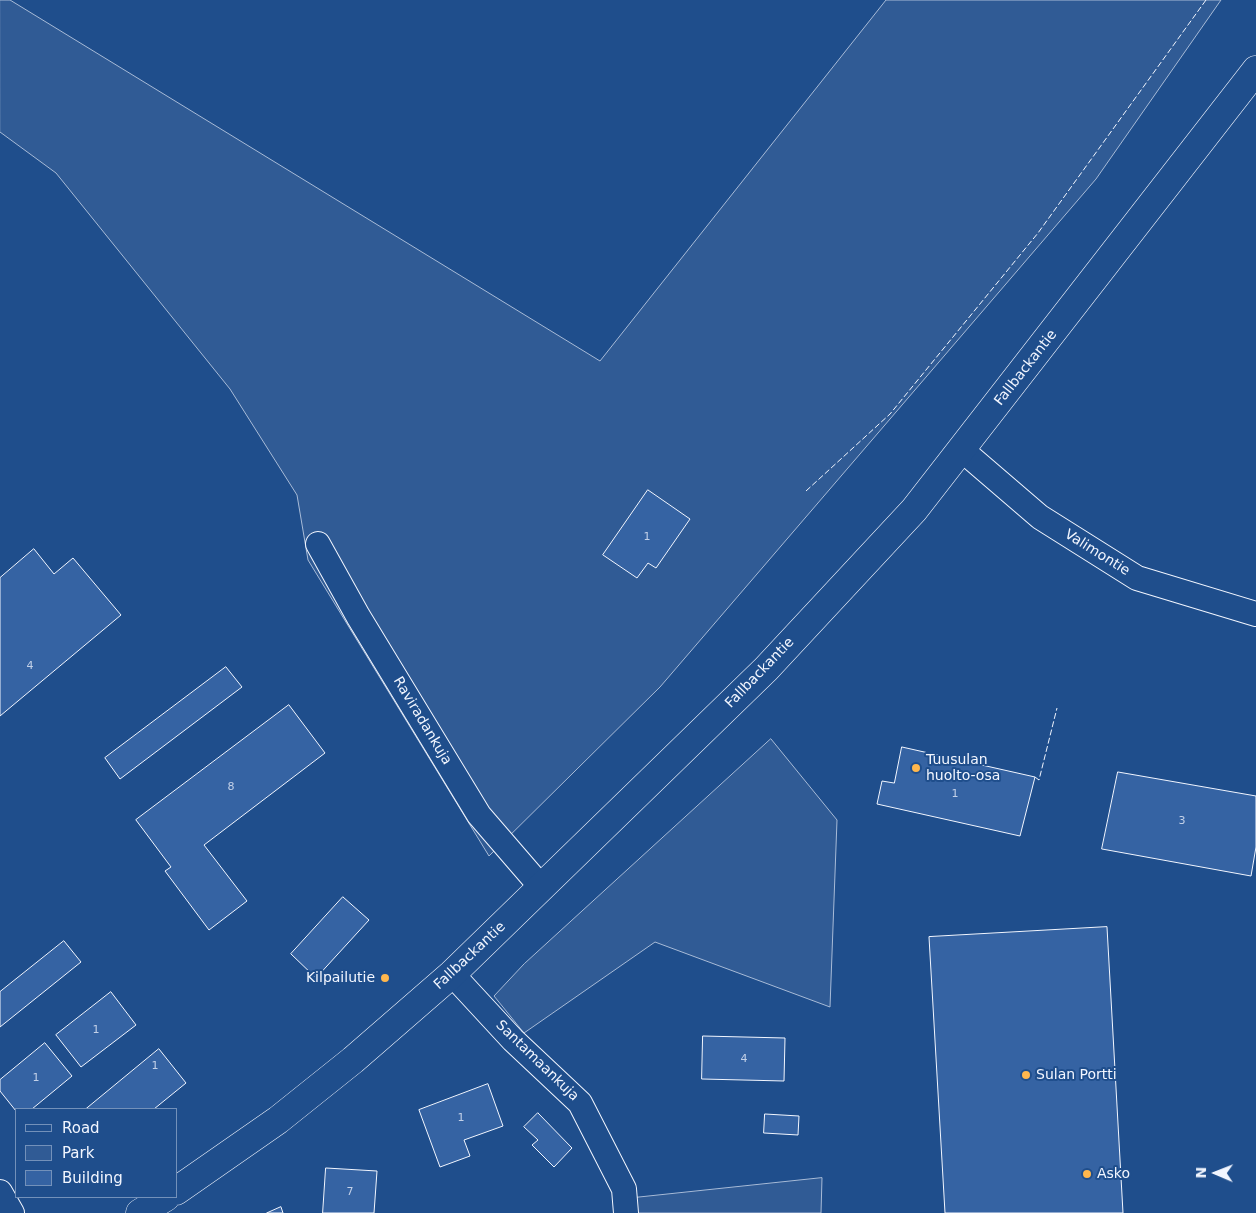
<!DOCTYPE html>
<style>
body{margin:0}
#map{position:relative;width:1256px;height:1213px;overflow:hidden;background:#1f4e8c;font-family:"DejaVu Sans",sans-serif}
canvas{display:block}
.legend{position:absolute;left:15px;top:1108px;width:162px;height:90px;box-sizing:border-box;background:#1f4e8c;border:1px solid #7391ba;margin:0;padding:6px 9px;list-style:none;font-size:15px;color:#f2f6ff}
.legend li{display:flex;align-items:center;gap:10px;height:25px}
.legend b{width:25px;border:1px solid #7391ba}
.north{position:absolute;left:1191px;top:1148px;width:50px;height:50px;-webkit-text-stroke:4px #1f4e8c;paint-order:stroke;rotate:271deg;font-size:14px;font-weight:700;line-height:20px;text-align:center;color:#f2f6ff}
.north::after{content:'';display:block;margin:auto;width:18px;height:22px;background:#f2f6ff;clip-path:polygon(50% 0,100% 100%,50% 72%,0 100%)}
</style>
<div id="map">
<canvas width="1256" height="1213"></canvas>
<ul class="legend">
<li><b style="height:6px;background:#1f4e8c"></b>Road</li>
<li><b style="height:14px;background:#305b95"></b>Park</li>
<li><b style="height:14px;background:#3563a3"></b>Building</li>
</ul>
<div class="north">N</div>
</div>
<script>
const ctx = document.querySelector('canvas').getContext('2d');
ctx.lineJoin = 'round';
function fill(path, color) {
  ctx.fillStyle = color;
  ctx.fill(path, 'evenodd');
}
function stroke(path, color, width, dash) {
  ctx.strokeStyle = color;
  ctx.lineWidth = width;
  ctx.lineCap = dash ? 'butt' : 'round';
  ctx.setLineDash(dash || []);
  ctx.stroke(path);
}
function label(font, color, halo, rows, align = 'center') {
  ctx.font = font + ' "DejaVu Sans",sans-serif';
  ctx.lineWidth = 4;
  ctx.setLineDash([]);
  ctx.textBaseline = 'middle';
  ctx.strokeStyle = halo;
  ctx.fillStyle = color;
  for (const [text, x, y, turn = 0] of rows) {
    ctx.save();
    ctx.translate(x, y);
    ctx.rotate((+turn || 0) * Math.PI / 180);
    ctx.textAlign = isNaN(turn) ? turn : align;
    if (halo) ctx.strokeText(text, 0, 0);
    ctx.fillText(text, 0, 0);
    ctx.restore();
  }
}
const green = new Path2D(`
 M0 0H10L600 361 886 0H1221L1096 179 660 687 489 856 308 560 297 495 230 389 56 173 0 132Z
 M771 739 837 820 830 1007 655 942 524 1033 494 996 524 964Z
 M822 1178 821 1213H626L624 1199Z`);
fill(green, '#305b95');
stroke(green, '#a8bbd7', 1);
const building = new Path2D(`
 M648 490 690 519 656 568 648 563 637 578 603 555Z
 M34 549 54 574 73 558 121 615 0 716V578Z
 M226 667 242 687 120 779 105 758Z
 M289 705 325 753 204 845 247 901 209 930 165 871 171 867 136 820Z
 M902 747 1035 777 1020 836 877 804 882 781 894 783Z
 M1118 772 1256 796V847L1251 876 1102 849Z
 M343 897 369 920 316 978 291 954Z
 M1107 927 1123 1213H945L929 937Z
 M64 941 81 962 0 1027V992Z
 M111 992 136 1025 81 1067 56 1035Z
 M703 1036 785 1038 784 1081 702 1079Z
 M45 1043 72 1076 32 1109 16 1111 0 1091V1080Z
 M159 1049 186 1083 154 1109H86Z
 M488 1084 503 1126 464 1140 470 1156 440 1167 419 1110Z
 M538 1113 572 1148 554 1167 532 1145 538 1140 524 1127Z
 M765 1114 799 1116 798 1135 764 1133Z
 M326 1168 377 1171 374 1213H323Z
 M281 1207 283 1213H267Z`);
fill(building, '#3563a3');
stroke(building, '#f2f6ff', 1);
const street = new Path2D(`
 M962 450 1040 517 1137 578 1256 614
 M318 544 358 616 479 815 542 888
 M452 974 513 1040 580 1103 624 1189 626 1213
 M0 1192 12 1213`);
const secondary = new Path2D(`
 M176 1191 278 1120 353 1060 452 974 766 669 914 510 1256 70
 M140 1213 166 1197`);
stroke(street, '#f2f6ff', 26);
stroke(secondary, '#f2f6ff', 29);
stroke(street, '#1f4e8c', 24);
stroke(secondary, '#1f4e8c', 28);
stroke(new Path2D(`
 M806 491 890 414 1038 233 1206 0
 M1035 777 1039 780 1057 708`), '#f2f6ff', 1, [6, 2.5]);
for (const [x, y, r, color] of [
 [916,768,5,"#ffb74d"],
 [385,978,5,"#ffb74d"],
 [1026,1075,5,"#ffb74d"],
 [1087,1174,5,"#ffb74d"]
]) {
  const dot = new Path2D();
  dot.arc(x, y, r, 0, 2 * Math.PI);
  ctx.fillStyle = color;
  ctx.fill(dot);
  stroke(dot, '#1f4e8c', 2);
}
label('11px', '#c3d1e8', null, [
 ["1",647,537],
 ["4",30,666],
 ["8",231,787],
 ["1",955,794],
 ["3",1182,821],
 ["1",96,1030],
 ["4",744,1059],
 ["1",155,1066],
 ["1",36,1078],
 ["1",461,1118],
 ["7",350,1192]
]);
label('14px', '#f2f6ff', '#1f4e8c', [
 ["Fallbackantie",1026,368,-52],
 ["Valimontie",1097,553,32],
 ["Fallbackantie",760,673,-46],
 ["Raviradankuja",422,721,59],
 ["Fallbackantie",470,956,-43],
 ["Santamaankuja",537,1061,44]
]);
label('14px', '#f2f6ff', '#1f4e8c', [
 ["Tuusulan",926,760],
 ["huolto-osa",926,776],
 ["Kilpailutie",375,978,"right"],
 ["Sulan Portti",1036,1075],
 ["Asko",1097,1174]
], 'left');
</script>
